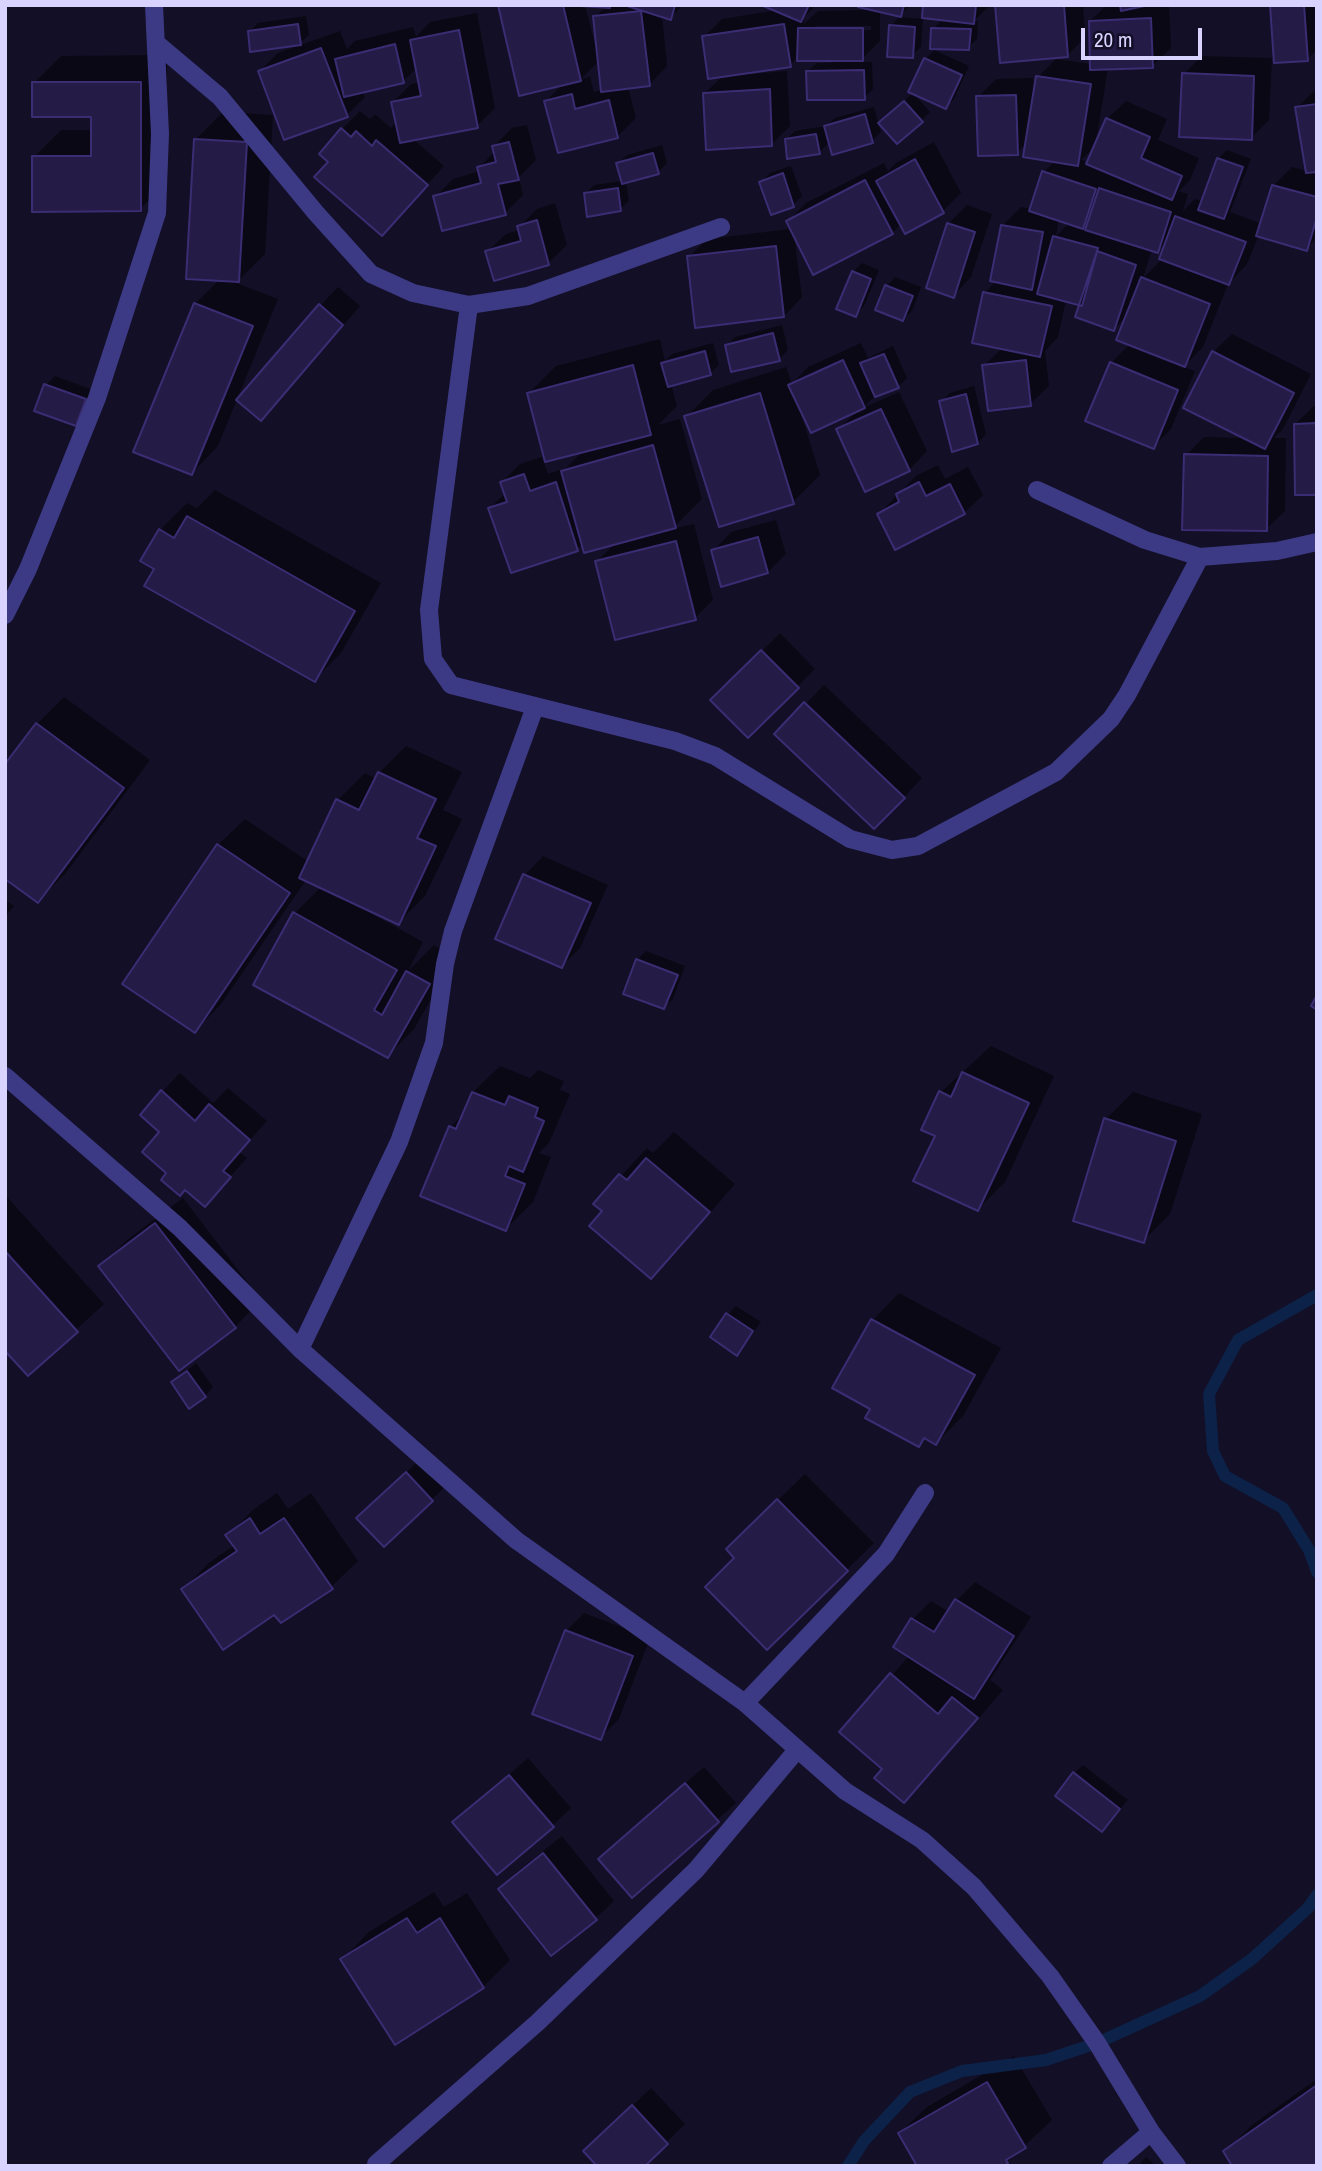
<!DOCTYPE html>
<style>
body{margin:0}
#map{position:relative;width:1322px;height:2171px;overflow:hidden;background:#130f26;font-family:"Archivo Narrow",sans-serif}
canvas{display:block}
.frame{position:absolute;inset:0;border:7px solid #d9d4ff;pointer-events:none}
.scale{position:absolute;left:1081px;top:28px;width:121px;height:32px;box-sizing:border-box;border:4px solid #d9d4ff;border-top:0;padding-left:9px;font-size:21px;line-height:24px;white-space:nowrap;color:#d9d4ff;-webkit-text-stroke:5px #130f26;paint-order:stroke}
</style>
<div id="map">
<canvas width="1322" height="2171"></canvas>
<div class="frame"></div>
<div class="scale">20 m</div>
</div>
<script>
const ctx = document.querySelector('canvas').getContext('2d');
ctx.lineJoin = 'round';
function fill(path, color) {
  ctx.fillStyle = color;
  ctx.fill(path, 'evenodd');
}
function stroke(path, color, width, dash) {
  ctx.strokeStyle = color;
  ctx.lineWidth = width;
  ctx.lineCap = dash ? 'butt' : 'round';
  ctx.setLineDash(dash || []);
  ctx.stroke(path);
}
fill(new Path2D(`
 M500 5H585L596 49H598L595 17 606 6 594 5H683L670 18 662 15 667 66 649 85 628 87 636 118 618 136 559 151 546 101 564 83ZM599 61 602 90 594 92 590 77 581 79Z
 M765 5H816L804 17V24L818 11 873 10 860 5H910L901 15 880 10V41L859 62H872L873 89 864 98 808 71 817 63H831V59L799 56 790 65 750 71 751 74 787 71 790 126 772 144 705 93 724 75 704 37 722 19 778 10ZM815 26H871V30H815Z
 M925 5H990L974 21H978L977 39 968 48 933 29 943 19Z
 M997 5H1083L1085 37 1067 56Z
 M1107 5H1169L1171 48 1152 66 1108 68 1096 142 1107 119 1126 101 1167 119 1158 140 1199 158 1190 180 1179 191 1188 194 1183 211 1195 199 1203 202 1218 159 1227 150 1251 159 1230 212 1262 224 1273 186 1292 167 1317 174V238L1306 249 1259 235 1247 264 1228 284 1203 347 1183 367 1195 371 1171 429 1153 447 1111 363 1130 344 1129 314 1114 329 1082 304 1066 300 1058 337 1045 351 1049 386 1030 404 984 366 1002 348 985 293 996 281 1003 225 1021 207 1031 209 1044 172 1055 161 1027 143 1017 153 978 97 996 79 1033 78 1034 91 1038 77 1056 59 1092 64 1090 21ZM1096 146 1089 162 1081 160ZM1059 219 1069 223 1056 236ZM1167 242 1163 258 1143 278 1152 249 1157 251Z
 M1272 5H1317V50L1307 59Z
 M477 13 495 108 477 126 413 139 444 166 382 234 330 162 342 129 360 111 370 119 375 114 391 128 397 122 393 102 411 84 420 82 417 68 403 81 362 91 365 97 347 115 260 71 278 53 340 31 347 49 355 41 413 27 416 37 430 22Z
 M306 16 309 35 300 43 250 31 258 23Z
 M899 17 923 19 921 47 912 56 891 26Z
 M934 50 969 66 954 99 945 107 926 59Z
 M167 55V182L140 209 34 157 61 130H92V115L34 83 61 56Z
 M1202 56 1272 58 1269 120 1251 138 1184 74Z
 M1316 89H1317V170L1297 108Z
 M913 93 930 112 921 121 889 114Z
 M874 107 881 132 872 141H830L819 153 786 140 795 131 826 126 835 118Z
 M223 112 273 115 265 254 236 283 278 299 218 446 192 473 195 304 220 279 196 139Z
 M527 125 536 160 519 177 523 195 505 213 435 197 453 179 480 171 479 168 495 151 494 146 512 128Z
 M934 142 961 193 943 211 901 224 892 233 794 235 802 297 784 316 689 257 707 239 791 229 788 221 806 203 884 163 888 171 896 163Z
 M662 145 667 163 658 172 626 181 629 201 620 209 585 194 594 185 623 181 618 164 627 155Z
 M791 166 802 196 793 205 761 182 770 173Z
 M555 203 567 245 548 263 487 252 506 234 520 230 519 227 537 209Z
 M967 205 992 214 971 277 953 296 948 224Z
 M862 263 879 270 864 306 855 315 853 272Z
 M895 277 921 287 912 311 903 319 887 286Z
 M338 287 360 306 261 419 320 306Z
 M782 325 788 350 779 359 727 346 735 337Z
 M1232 334 1311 374 1283 429 1274 438H1286L1285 511 1266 529 1186 455 1204 437 1246 438 1213 352Z
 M660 339 665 361 672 354 713 343 719 365 710 373 671 384 677 406 658 425 680 419 702 499 672 529 694 524 713 600 695 618 597 561 617 542 583 544 577 549 490 508 506 493 502 482 520 464 545 456 529 393 556 366ZM584 450 566 468 548 474 543 460Z
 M861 343 868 358 893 346 907 378 898 387 876 395 863 408 899 392 927 451 909 470 838 430 857 411 803 414H801L820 475 793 502 686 417 713 390 786 367 792 384 808 367Z
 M55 376 93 390 84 415 75 424 46 385Z
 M974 386 986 434 978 443 941 402 950 393Z
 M1314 406H1317V493L1295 424Z
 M938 465 945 479 968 467 983 495 964 513 879 514 916 476Z
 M215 490 381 583 341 653 314 680 157 568 142 561 160 530 187 503 197 508Z
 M776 520 786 554 768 572 713 551 731 532Z
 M780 633 815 669 748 735 713 700Z
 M824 685 922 778 893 809 777 734Z
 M64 697 150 760 65 874 38 900 5 767 37 724Z
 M406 746 462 772 443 810 462 819 425 896 398 923 368 909 367 911 423 942 408 971 434 945 455 957 414 1029 387 1056 295 913 321 887 306 880 221 1004 195 1031 218 845 245 819 309 862 338 800 365 773 376 779 379 773Z
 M543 856 608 885 580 948 562 966 498 938 525 875Z
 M5 900 14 906 5 917Z
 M646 951 685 966 673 999 664 1007 637 960Z
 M991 1046 1054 1076 1005 1182 978 1209 937 1135 941 1092Z
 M500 1066 530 1078 538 1070 564 1081 560 1090 570 1094 549 1143 539 1153 551 1157 533 1202 506 1229 450 1127 465 1113 473 1092Z
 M180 1073 213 1103 228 1088 267 1121 239 1152 247 1158 205 1205 168 1173 161 1132 162 1092Z
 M1133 1092 1202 1114 1170 1214 1143 1241 1106 1119Z
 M674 1132 735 1184 678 1250 651 1277 604 1211 596 1203 647 1148 653 1153Z
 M7 1197 104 1304 28 1374 5 1348V1199Z
 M183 1198 261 1300 235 1327 100 1266 127 1240Z
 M899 1293 1001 1348 963 1416 936 1443 926 1437 918 1445 872 1408 835 1388 873 1320Z
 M736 1306 761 1322 737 1354 728 1314Z
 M196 1363 213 1387 205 1396 173 1383Z
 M425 1455 450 1482 384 1545 376 1500Z
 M805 1474 874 1543 767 1648 737 1558 755 1522Z
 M277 1493 288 1509 311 1493 358 1561 331 1587 275 1612 183 1589 210 1562 235 1545 228 1535 254 1509Z
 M975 1582 1031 1617 990 1680 1003 1690 931 1774 904 1801 885 1769 841 1732 909 1656 895 1646 913 1619 931 1601 949 1612 957 1600Z
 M584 1613 650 1638 619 1719 600 1738 566 1631Z
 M528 1758 571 1808 552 1826 454 1823Z
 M1083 1765 1128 1800 1110 1821 1074 1773Z
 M704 1767 736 1803 632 1896 618 1842Z
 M562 1836 614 1901 595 1919 500 1889 518 1871Z
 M434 1892 444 1907 467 1893 510 1960 483 1987 343 1959 369 1932Z
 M1014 2056 1052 2120 1007 2162 900 2133 927 2107Z
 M1317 2079V2165L1231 2166 1233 2164 1225 2152 1252 2125Z
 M651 2088 685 2124 642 2166 604 2133Z
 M1146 2157 1156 2166H1138Z`), '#0007');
stroke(new Path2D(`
 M1317 1295 1238 1340 1209 1394 1213 1451 1225 1476 1283 1508 1309 1550 1317 1572
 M848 2166 864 2141 910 2092 962 2071 1046 2060 1097 2043 1200 1996 1252 1959 1308 1908 1317 1895`), '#0c2248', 12);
const building = new Path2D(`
 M498 5H563L581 81 519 96Z
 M566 5H610V8Z
 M624 5H675L671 20Z
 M761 5H809L801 22Z
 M858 5H904L901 17 858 7Z
 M923 5H976L974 24 922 18Z
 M995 5H1064L1068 57 1000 63Z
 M1120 5H1149L1121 11Z
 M1270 5H1304L1308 61 1274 63Z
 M641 11 650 86 601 92 593 16Z
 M1151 18 1153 68 1090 70 1089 21Z
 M298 24 301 45 250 52 248 31Z
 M784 24 791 67 708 79 702 36Z
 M889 25 915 27 913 58 887 57Z
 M798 28H863V61H797Z
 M931 28 971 29 969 50 930 49Z
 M459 30 478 128 400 143 391 102 421 96 410 40Z
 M395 44 404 83 344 97 335 59Z
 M321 48 348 117 284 140 258 71Z
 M924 58 962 75 946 109 908 92Z
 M864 70 865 100H807L806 71Z
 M1182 73 1254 76 1252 140 1179 137Z
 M1036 76 1091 84 1078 166 1023 157Z
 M32 82H141V211L32 212V156H91V117H32Z
 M770 89 772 146 706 150 703 93Z
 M572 94 575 109 609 100 618 138 558 153 544 101Z
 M1016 95 1018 155 978 156 976 96Z
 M904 101 923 122 897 144 878 123Z
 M1317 104V172L1306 173 1295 107Z
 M865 114 873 143 832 155 824 126Z
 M1106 118 1150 137 1141 158 1182 176 1172 200 1086 164Z
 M341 128 351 137 356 131 372 146 376 140 428 185 382 236 314 177 328 162 319 154Z
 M816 134 820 154 787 159 785 139Z
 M194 139 247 142 239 282 186 279Z
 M509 142 519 180 498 184 506 215 442 231 433 196 481 183 477 167 496 162 492 146Z
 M653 153 659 174 622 184 616 163Z
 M1217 158 1243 167 1224 219 1198 210Z
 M915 159 944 213 905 234 876 181Z
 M1042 171 1096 189 1083 229 1029 211Z
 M783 173 794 207 771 215 759 182Z
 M865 180 893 234 813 275 786 221Z
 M1272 185 1317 197V217L1307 251 1256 236Z
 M618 188 621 211 587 217 584 193Z
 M1099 188 1171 212 1158 253 1085 230Z
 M1175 216 1246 242 1229 285 1159 259Z
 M537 220 549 265 494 281 485 251 521 241 517 226Z
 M947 223 975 232 954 298 926 288Z
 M1001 225 1043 232 1032 290 990 281Z
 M1053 236 1098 248 1082 306 1037 294Z
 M776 246 784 317 695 328 687 256Z
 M1097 251 1136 265 1114 331 1075 317Z
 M852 271 871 279 856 317 836 309Z
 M1141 277 1210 304 1185 367 1116 340Z
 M885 285 913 296 903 321 875 310Z
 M983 292 1052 306 1040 357 972 343Z
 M194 303 253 326 192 475 133 452Z
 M319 304 343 325 261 421 236 400Z
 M773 333 780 361 731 372 725 345Z
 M705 351 711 375 668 387 661 363Z
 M1212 351 1294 393 1265 449 1183 408Z
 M884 354 899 388 875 397 860 363Z
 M843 360 865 408 811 433 788 385Z
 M1026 360 1031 406 988 411 982 365Z
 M1110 362 1178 390 1154 449 1085 421Z
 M633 365 651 435 545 462 527 393Z
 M44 384 86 399 76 426 34 411Z
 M760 393 794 504 719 527 684 416Z
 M966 394 978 444 952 452 939 401Z
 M881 409 910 471 865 492 836 429Z
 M1317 423V495H1295L1294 424Z
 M653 445 676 528 584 553 561 471Z
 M1184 454 1268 456 1267 531 1182 530Z
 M524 474 530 491 556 482 578 551 511 573 488 508 507 502 500 482Z
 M919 482 926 496 950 484 965 514 895 550 877 514 899 502 896 494Z
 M187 516 355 611 315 682 144 586 154 569 140 561 159 529 174 538Z
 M758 537 768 573 721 587 711 550Z
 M676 541 696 620 615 640 595 561Z
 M761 650 799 688 748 738 710 700Z
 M804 702 905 798 874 829 774 734Z
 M36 723 124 788 38 903 5 879V764Z
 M378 772 436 799 417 838 436 846 399 925 299 878 336 799 359 810Z
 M217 844 290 893 195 1033 122 984Z
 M523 874 591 903 562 968 495 939Z
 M293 912 397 970 374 1010 382 1015 406 971 430 984 388 1058 253 985Z
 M636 959 678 975 664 1009 623 994Z
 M1317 995V1010L1311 1006Z
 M962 1072 1029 1103 978 1211 913 1181 935 1136 921 1130 939 1091 951 1097Z
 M161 1090 195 1121 209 1104 250 1140 223 1171 231 1177 205 1207 185 1190 180 1196 161 1180 166 1173 142 1152 159 1132 140 1115Z
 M472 1092 505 1105 509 1096 538 1108 535 1117 544 1121 523 1172 509 1166 505 1176 525 1184 506 1231 420 1196 449 1126 456 1129Z
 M1104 1118 1176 1141 1144 1243 1073 1221Z
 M646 1158 710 1212 651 1279 589 1226 602 1211 593 1204 619 1174 627 1180Z
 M155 1223 236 1328 179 1371 98 1266Z
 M5 1251 78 1332 28 1376 5 1351Z
 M726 1313 753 1331 737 1356 710 1337Z
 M871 1319 975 1375 936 1445 924 1438 919 1447 865 1418 870 1409 832 1388Z
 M187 1371 206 1397 189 1409 171 1382Z
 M406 1472 433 1501 384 1547 356 1518Z
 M777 1499 848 1571 767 1650 705 1587 734 1558 726 1549Z
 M250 1518 260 1534 284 1518 333 1589 281 1623 274 1615 223 1650 181 1589 237 1551 225 1535Z
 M955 1599 1014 1636 974 1699 893 1647 911 1618 934 1632Z
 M565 1630 633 1656 601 1740 532 1714Z
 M890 1673 938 1714 952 1697 978 1718 904 1803 874 1778 882 1769 839 1732Z
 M1073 1772 1120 1809 1102 1832 1055 1796Z
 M509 1775 554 1827 497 1875 452 1822Z
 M685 1783 719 1822 632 1898 598 1859Z
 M543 1853 597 1920 551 1956 498 1889Z
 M407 1918 417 1933 440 1918 484 1988 395 2045 340 1959Z
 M987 2082 1026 2148 1006 2160 1008 2163 1004 2166H917L898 2133Z
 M1317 2085V2166H1232L1223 2151Z
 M632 2105 668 2144 645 2166H597L583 2151Z`);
fill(building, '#241b47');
stroke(building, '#3b2d73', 2);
stroke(new Path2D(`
 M156 43 220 97 316 213 371 274 413 293 469 305 528 296 721 227
 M469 305 429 610 433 659 451 685 675 741 715 756 850 839 892 850 918 846 1056 772 1111 719 1127 695 1200 557
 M1037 490 1145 540 1200 557 1277 551 1317 542
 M5 615 28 569 97 398 157 213 160 134 154 5
 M5 1076 180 1228 300 1349 516 1540 745 1703 845 1791 922 1840 974 1887 1050 1976 1097 2043 1151 2132 1177 2166
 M300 1349 399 1142 434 1043 445 964 453 931 535 707
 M745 1703 886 1554 925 1493
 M376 2164 537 2023 696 1870 797 1750
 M1111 2166 1151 2132`), '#3d3a85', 18);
</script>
